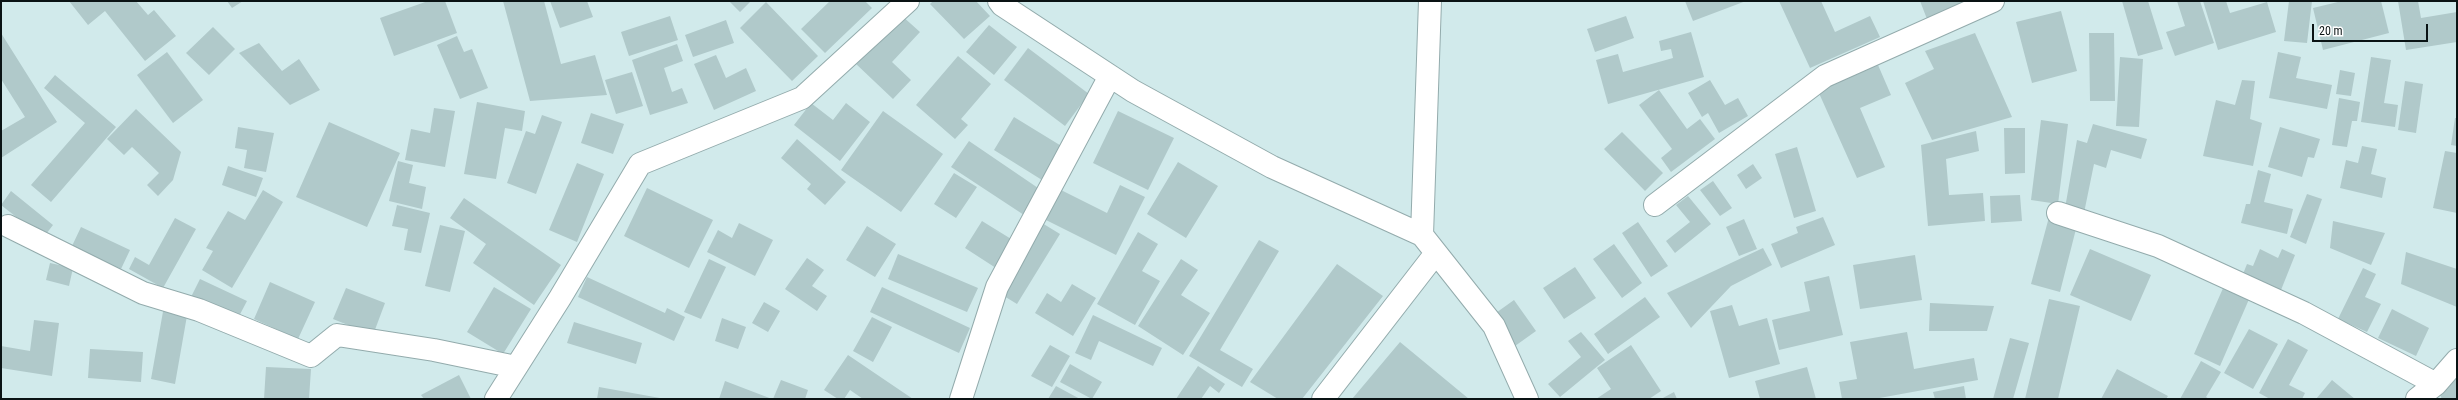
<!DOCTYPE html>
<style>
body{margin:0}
#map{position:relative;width:2458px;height:400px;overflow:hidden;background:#d1eaeb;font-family:"Roboto Condensed",sans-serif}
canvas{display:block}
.frame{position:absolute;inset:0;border:2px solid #0a1314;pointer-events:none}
.scale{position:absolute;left:2312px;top:24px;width:116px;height:18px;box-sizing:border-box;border:2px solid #0a1314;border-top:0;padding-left:5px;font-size:12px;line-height:14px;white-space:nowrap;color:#0a1314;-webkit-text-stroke:3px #fff;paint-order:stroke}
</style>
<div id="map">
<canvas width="2458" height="400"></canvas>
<div class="frame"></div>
<div class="scale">20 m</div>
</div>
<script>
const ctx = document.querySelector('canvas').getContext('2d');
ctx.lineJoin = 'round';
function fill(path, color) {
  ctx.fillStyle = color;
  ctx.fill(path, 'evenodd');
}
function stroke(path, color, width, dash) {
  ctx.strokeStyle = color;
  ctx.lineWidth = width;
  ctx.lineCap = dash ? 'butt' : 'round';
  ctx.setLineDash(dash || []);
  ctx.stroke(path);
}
fill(new Path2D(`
 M69 1H136L148 15 154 10 176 36 145 61 105 11 88 25Z
 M227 1H243L232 8Z
 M428 1H445L457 33 394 56 380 18Z
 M503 1H544L561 64 595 55 607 95 530 101Z
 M550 1H587L593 17 560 28Z
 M729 1H751L740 12Z
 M830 1H865L872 8 825 53 801 29Z
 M933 1H976L990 16 964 39 930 4Z
 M1685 1H1746L1693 21Z
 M1779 1H1821L1835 32 1870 16 1880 37 1810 68Z
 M1920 1H1971L1927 19Z
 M2122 1H2148L2163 49 2138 56Z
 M2177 1H2200L2214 43 2175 56 2166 32 2185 26Z
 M2203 1H2226L2230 13 2267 2 2276 32 2218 50Z
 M2289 1H2312L2307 43 2284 41Z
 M2342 1H2381L2389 33 2323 50 2313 8Z
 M2398 1H2418L2421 18 2457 12V42L2406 50Z
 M766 2 818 56 792 81 740 28Z
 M2061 11 2077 71 2032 83 2016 22Z
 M901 15 920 32 892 62 911 80 893 99 855 63Z
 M670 16 678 40 629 56 621 32Z
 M1626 16 1634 38 1595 52 1587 29Z
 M726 20 734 43 693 57 685 35Z
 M989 25 1017 47 994 75 966 52Z
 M213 27 235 49 209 75 186 53Z
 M1691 32 1704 77 1608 104 1596 60 1618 54 1623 72 1673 58 1671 49 1661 51 1659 41Z
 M1 33 57 122 1 158V131L25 117 1 79Z
 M1975 33 2012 117 1932 140 1905 83 1934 69 1925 51Z
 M2089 33H2114L2115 101H2090Z
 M457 36 464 52 472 49 488 88 460 99 437 45Z
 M259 43 282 71 299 59 320 90 290 105 239 53Z
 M677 44 683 61 664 68 672 92 682 88 688 103 650 115 632 60Z
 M1028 48 1089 94 1065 126 1004 80Z
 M167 52 203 100 173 123 137 75Z
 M2278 52 2301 57 2296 78 2332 85 2327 109 2269 98Z
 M716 55 726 78 746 68 756 91 714 110 694 64Z
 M958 56 991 84 961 119 968 125 955 139 916 105Z
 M2120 57 2143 59 2139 127 2116 126Z
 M2371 57 2391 60 2384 103 2398 105 2395 127 2361 122Z
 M1878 65 1891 95 1860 108 1885 167 1857 178 1818 91Z
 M2340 70 2355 73 2351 96 2336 94Z
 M632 72 643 106 616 114 605 80Z
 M55 75 116 127 51 202 31 185 85 123 44 88Z
 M1710 80 1725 105 1738 98 1748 116 1719 133 1708 113 1702 117 1688 93Z
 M2242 80 2255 81 2250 119 2262 123 2253 166 2203 156 2216 100 2235 105Z
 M2405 81 2423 84 2416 133 2398 130Z
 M1659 90 1687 129 1700 119 1715 139 1671 172 1661 158 1672 149 1639 105Z
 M2339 98 2360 102 2357 121H2352L2347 147 2332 145Z
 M477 102 525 111 522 131 505 128 496 179 464 174Z
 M811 103 833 120 846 103 870 122 840 161 794 125Z
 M434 108 455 111 445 167 405 160 411 129 430 133Z
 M136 109 181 152 173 180 158 196 147 185 159 173 132 147 124 155 107 139Z
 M883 111 943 154 901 212 841 170Z
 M1118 111 1174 138 1148 190 1093 163Z
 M591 113 624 124 613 154 581 143Z
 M542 115 562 122 536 194 507 183 526 131 535 134Z
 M1014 117 1063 147 1042 180 994 150Z
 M2455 118H2457V146L2451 145Z
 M2041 120 2068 124 2058 204 2031 200Z
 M329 122 400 153 367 227 296 197Z
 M2093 124 2147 139 2141 159 2111 150 2106 168 2094 164 2084 213 2065 208 2077 140 2087 143Z
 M238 127 274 133 266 172 244 168 247 150 235 148Z
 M2280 127 2320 139 2314 158 2308 157 2302 177 2268 167Z
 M2004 128H2025V173L2005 174Z
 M1976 131 1979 151 1946 159 1949 195 1983 193 1985 221 1928 226 1921 145Z
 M1622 132 1663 173 1645 191 1604 149Z
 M797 139 846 182 825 205 807 189 811 184 781 158Z
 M969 141 1041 190 1024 215 951 167Z
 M2362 146 2377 149 2371 174 2386 178 2382 198 2340 188 2346 160 2358 163Z
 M1797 147 1816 211 1794 218 1775 154Z
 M2445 151 2457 153V213L2433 208Z
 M398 161 413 165 409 183 426 187 422 209 389 201Z
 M1178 162 1218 186 1186 238 1147 214Z
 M577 163 604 174 577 242 549 230Z
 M1753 164 1762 178 1746 189 1737 175Z
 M228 166 263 178 256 197 222 185Z
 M2258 170 2271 174 2264 202 2293 209 2287 234 2241 223 2246 204H2250Z
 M954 173 977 187 956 218 934 204Z
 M1713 181 1732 208 1720 216 1700 190Z
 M1120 185 1145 197 1116 255 1046 220 1061 190 1107 213Z
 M647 188 713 220 689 268 624 236Z
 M263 190 283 202 232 288 202 270 213 251 206 248 228 211 245 220Z
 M11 191 53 225 43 238 1 205Z
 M2307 194 2322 199 2306 244 2290 237Z
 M2020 195 2022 221 1991 223 1990 196Z
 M1688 196 1711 224 1675 253 1666 241 1690 222 1676 205Z
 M464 198 561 265 534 305 473 263 486 244 450 218Z
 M397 205 430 213 421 253 404 250 408 229 392 226Z
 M1823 217 1835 245 1781 268 1771 244 1798 233 1796 227Z
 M2049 217 2077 225 2060 292 2031 284Z
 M175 218 196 229 163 288 129 269 135 257 149 265Z
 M1744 219 1757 249 1739 256 1726 227Z
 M982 221 1016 242 999 270 965 248Z
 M2333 221 2385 233 2371 265 2330 248Z
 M1638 222 1668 266 1651 277 1622 233Z
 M739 223 773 240 755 276 707 252 718 230 732 238Z
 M1042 223 1060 234 1017 304 999 293Z
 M440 225 465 231 450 292 425 286Z
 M867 226 896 244 875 277 846 260Z
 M81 227 130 250 121 269 72 246Z
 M1138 232 1158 244 1142 271 1160 281 1135 325 1097 304Z
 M1259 240 1279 251 1220 350 1253 369 1242 387 1189 356Z
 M1614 244 1642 283 1622 298 1593 259Z
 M1763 248 1772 265 1731 286 1691 328 1667 293Z
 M2090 249 2151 275 2131 321 2070 295Z
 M2260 249 2278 258 2282 249 2295 255 2279 295 2241 279 2247 264 2253 266Z
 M2406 252 2457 269V307L2401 284Z
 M898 254 978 288 967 312 888 279Z
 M1915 255 1922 300 1860 309 1853 265Z
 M807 258 824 270 812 286 827 296 817 311 785 289Z
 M709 259 726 267 701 319 684 312Z
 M1181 259 1198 270 1181 295 1210 313 1183 355 1138 326Z
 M50 263 73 268 69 286 46 280Z
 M1337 264 1383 296 1302 399H1278L1250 382Z
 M1575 267 1596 298 1564 319 1543 288Z
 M2363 268 2376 274 2365 297 2381 304 2367 332 2338 319Z
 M1829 276 1843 335 1779 350 1772 320 1810 311 1804 282Z
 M587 277 665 313 667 308 685 317 674 341 578 297Z
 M200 279 247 301 237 320 190 299Z
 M270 282 315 302 298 339 254 319Z
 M1072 284 1096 298 1073 336 1035 313 1047 293 1061 302Z
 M2224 286 2250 297 2220 366 2194 354Z
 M494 287 531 309 503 354 467 332Z
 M882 287 970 328 959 353 870 312Z
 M346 288 385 303 373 335 333 319Z
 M1645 297 1660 317 1608 354 1594 334Z
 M2049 299 2080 306 2058 399H2025Z
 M1514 300 1536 331 1515 346 1493 315Z
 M764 302 780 311 768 332 752 323Z
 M1930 303 1994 306 1987 331H1929Z
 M1732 305 1739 326 1767 318 1780 364 1729 378 1710 311Z
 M164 306 188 310 175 384 151 379Z
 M2392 309 2429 328 2416 356 2378 338Z
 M1093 315 1162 348 1153 366 1099 341 1091 360 1075 353Z
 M872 317 892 327 873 362 853 351Z
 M722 318 746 327 738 349 715 341Z
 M34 320 59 323 52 376 1 368V346L30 351Z
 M574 322 642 343 636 364 567 343Z
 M2249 329 2278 344 2253 389 2224 373Z
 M1581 332 1605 360 1560 397 1548 384 1581 357 1568 341Z
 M1907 332 1914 369 1974 358 1978 380 1874 399H1842L1839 382 1857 379 1850 342Z
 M2010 338 2029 343 2013 399H1993Z
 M2288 339 2308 350 2289 385 2305 393 2302 399H2270L2259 393Z
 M1400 342 1469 399H1352Z
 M1050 345 1070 356 1052 387 1031 376Z
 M1631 345 1661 391 1649 399H1596L1611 389 1597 368Z
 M90 349 143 352 141 382 88 378Z
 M848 355 913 399H863L850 390 844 399H838L824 390Z
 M2201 361 2221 372 2206 397 2209 399H2180Z
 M1070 364 1102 382 1092 399 1060 382Z
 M1198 366 1225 384 1219 393 1210 386 1201 399H1176Z
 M266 367 311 369 309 399H264Z
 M1807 367 1816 399H1760L1755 381Z
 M2117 369 2168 396 2166 399H2101Z
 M459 375 471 399H424L421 395Z
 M2457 376V399H2442L2439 393Z
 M781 380 808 390 805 399H773Z
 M2332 380 2355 399H2316Z
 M725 381 772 399H719Z
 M1056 386 1080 399H1048Z
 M1964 386 1966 399H1935L1933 392Z
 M599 387 660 398V399H597Z
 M1674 392 1677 399H1661Z`), '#b0c9ca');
const minor = new Path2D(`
 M999 1 1002 5 1133 91 1272 167 1422 235 1494 326 1527 399
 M1655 205 1825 76 1993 1
 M2058 213 2158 246 2304 313 2436 384
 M8 226 143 293 199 310 311 356 337 335 434 350 516 367
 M1422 235 1430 1
 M496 399 560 298 640 164 802 98 908 1
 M961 399 997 287 1110 76
 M1323 399 1436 253
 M2417 399 2436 384 2457 360`);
stroke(minor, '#93abac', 24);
stroke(minor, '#fff', 22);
</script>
